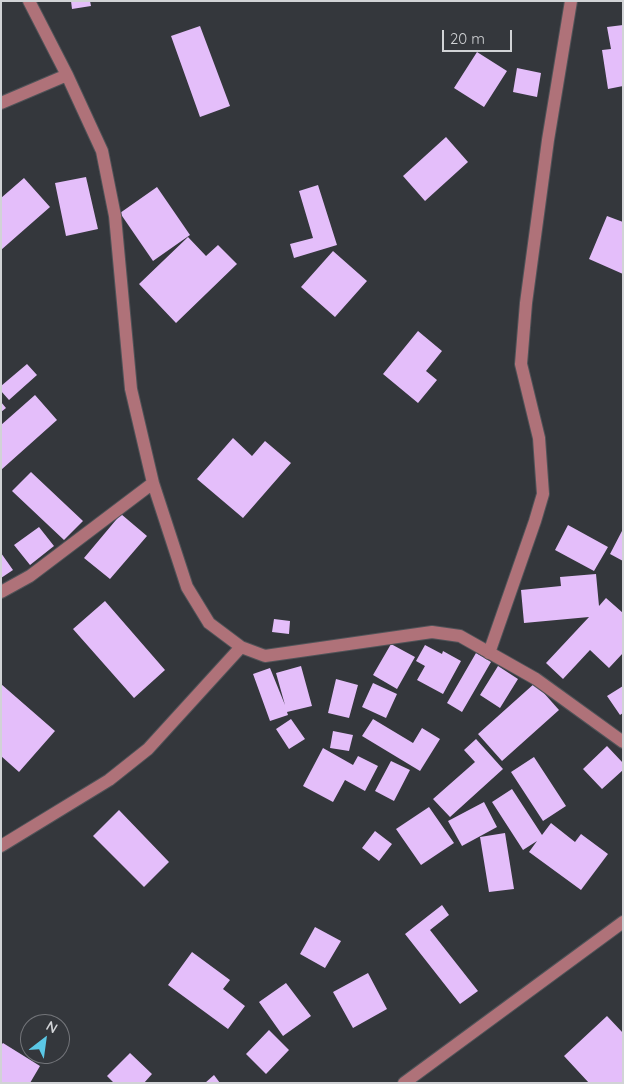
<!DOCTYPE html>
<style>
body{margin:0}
#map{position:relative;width:624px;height:1084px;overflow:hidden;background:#34373c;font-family:Quicksand,sans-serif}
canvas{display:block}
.frame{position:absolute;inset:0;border:2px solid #d1d3d6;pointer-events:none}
.north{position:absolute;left:20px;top:1014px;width:50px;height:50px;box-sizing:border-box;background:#34373c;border:1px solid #73757a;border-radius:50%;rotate:30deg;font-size:14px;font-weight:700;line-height:20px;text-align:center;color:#d1d3d6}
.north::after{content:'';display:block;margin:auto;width:18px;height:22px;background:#5bc8e6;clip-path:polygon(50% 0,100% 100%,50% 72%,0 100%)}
.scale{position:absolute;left:442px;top:30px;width:70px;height:22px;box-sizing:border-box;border:2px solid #d1d3d6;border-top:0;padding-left:6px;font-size:15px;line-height:18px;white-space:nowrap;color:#d1d3d6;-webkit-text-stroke:4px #34373c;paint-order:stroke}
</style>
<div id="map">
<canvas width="624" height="1084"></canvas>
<div class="frame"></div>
<div class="north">N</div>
<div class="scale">20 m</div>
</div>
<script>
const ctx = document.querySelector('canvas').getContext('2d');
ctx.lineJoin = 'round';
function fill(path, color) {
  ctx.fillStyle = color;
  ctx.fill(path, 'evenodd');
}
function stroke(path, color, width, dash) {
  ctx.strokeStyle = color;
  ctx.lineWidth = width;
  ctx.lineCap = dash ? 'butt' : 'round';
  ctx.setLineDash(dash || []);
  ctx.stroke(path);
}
fill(new Path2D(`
 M71 1H90L91 6 72 9Z
 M623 25V86L608 89 602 50 611 49 607 27Z
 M200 26 230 106 200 117 171 36Z
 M477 52 507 71 484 107 454 88Z
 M517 68 541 73 537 97 513 92Z
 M446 137 468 162 425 201 403 176Z
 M86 177 98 229 66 236 55 183Z
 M24 178 50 207 1 250V198Z
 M318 185 337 245 294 258 290 244 313 238 299 191Z
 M157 187 190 235 153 261 120 213Z
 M607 216 623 222V274L589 259Z
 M188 237 206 256 218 245 237 264 176 323 139 284Z
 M333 251 367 281 335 317 301 287Z
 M418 331 442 351 426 371 437 380 418 403 383 374Z
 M27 364 37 375 9 400 1 391V386Z
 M35 395 57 420 1 470V425Z
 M1 402 6 408 1 412Z
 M233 438 252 456 265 441 291 463 243 518 197 479Z
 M31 472 83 521 64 540 12 491Z
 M121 514 147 536 110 579 84 558Z
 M568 525 608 547 594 571 555 550Z
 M39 527 54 546 30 565 14 545Z
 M623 529V561L610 554Z
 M1 553 13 570 1 578Z
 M596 574 599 606 606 598 623 613V653L609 668 590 650 563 679 546 663 589 617 524 623 521 590 561 586 560 577Z
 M105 601 165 670 134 698 73 629Z
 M274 619 290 621 289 634 272 632Z
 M391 644 415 657 397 689 373 675Z
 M425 645 442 654 443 651 461 661 443 694 417 680 425 666 416 661Z
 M476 653 491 662 462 712 447 703Z
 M301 666 312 706 287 712 288 715 270 721 253 674 270 668 285 705 276 673Z
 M498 666 518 679 500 708 480 695Z
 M336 679 358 685 349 718 328 713Z
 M373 683 397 694 386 718 362 707Z
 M535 683 559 710 502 761 478 734Z
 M1 684 55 731 19 772 1 756Z
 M623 686V713L620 715 607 696Z
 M291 719 305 739 289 749 276 729Z
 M373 719 413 743 422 728 440 739 420 771 362 736Z
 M333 731 353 735 349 751 330 748Z
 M476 739 503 769 450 817 433 799 475 762 464 750Z
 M607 746 623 763V770L602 789 583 769Z
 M323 748 353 765 358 756 378 766 365 791 345 780 333 802 303 786Z
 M534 757 566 806 543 821 511 772Z
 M391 761 410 770 394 801 375 791Z
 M512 789 542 835 551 823 575 842 581 834 608 854 581 890 529 852 537 841 523 850 492 802Z
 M484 802 497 827 462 846 448 821Z
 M429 807 454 843 421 865 396 829Z
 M119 810 169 862 144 887 93 836Z
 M375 831 392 844 379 861 362 848Z
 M505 833 514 889 489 892 480 837Z
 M442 905 449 915 430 930 478 991 460 1004 405 934Z
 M315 927 341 941 325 968 300 954Z
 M192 952 230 980 223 989 245 1006 228 1029 168 985Z
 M368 973 387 1009 353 1028 333 992Z
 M286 983 311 1016 283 1036 259 1002Z
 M607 1016 623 1033V1083H589L564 1056Z
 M269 1030 289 1050 266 1074 246 1054Z
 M3 1043 40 1066 30 1083H1V1045Z
 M130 1053 152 1074 144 1083H114L107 1076Z
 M214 1075 220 1083H205Z`), '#e4befa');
const minor = new Path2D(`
 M29 1 67 75 102 151 115 216 131 389 153 483 187 587 209 623 241 647 265 656 432 632 460 636 536 679 623 742
 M1 103 67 75
 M1 592 30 576 153 483
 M489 653 535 521 543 494 539 438 521 364 526 303 548 140 571 1
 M1 846 109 780 148 749 241 647
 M404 1083 623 922`);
stroke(minor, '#505358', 14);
stroke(minor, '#af7279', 12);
</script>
